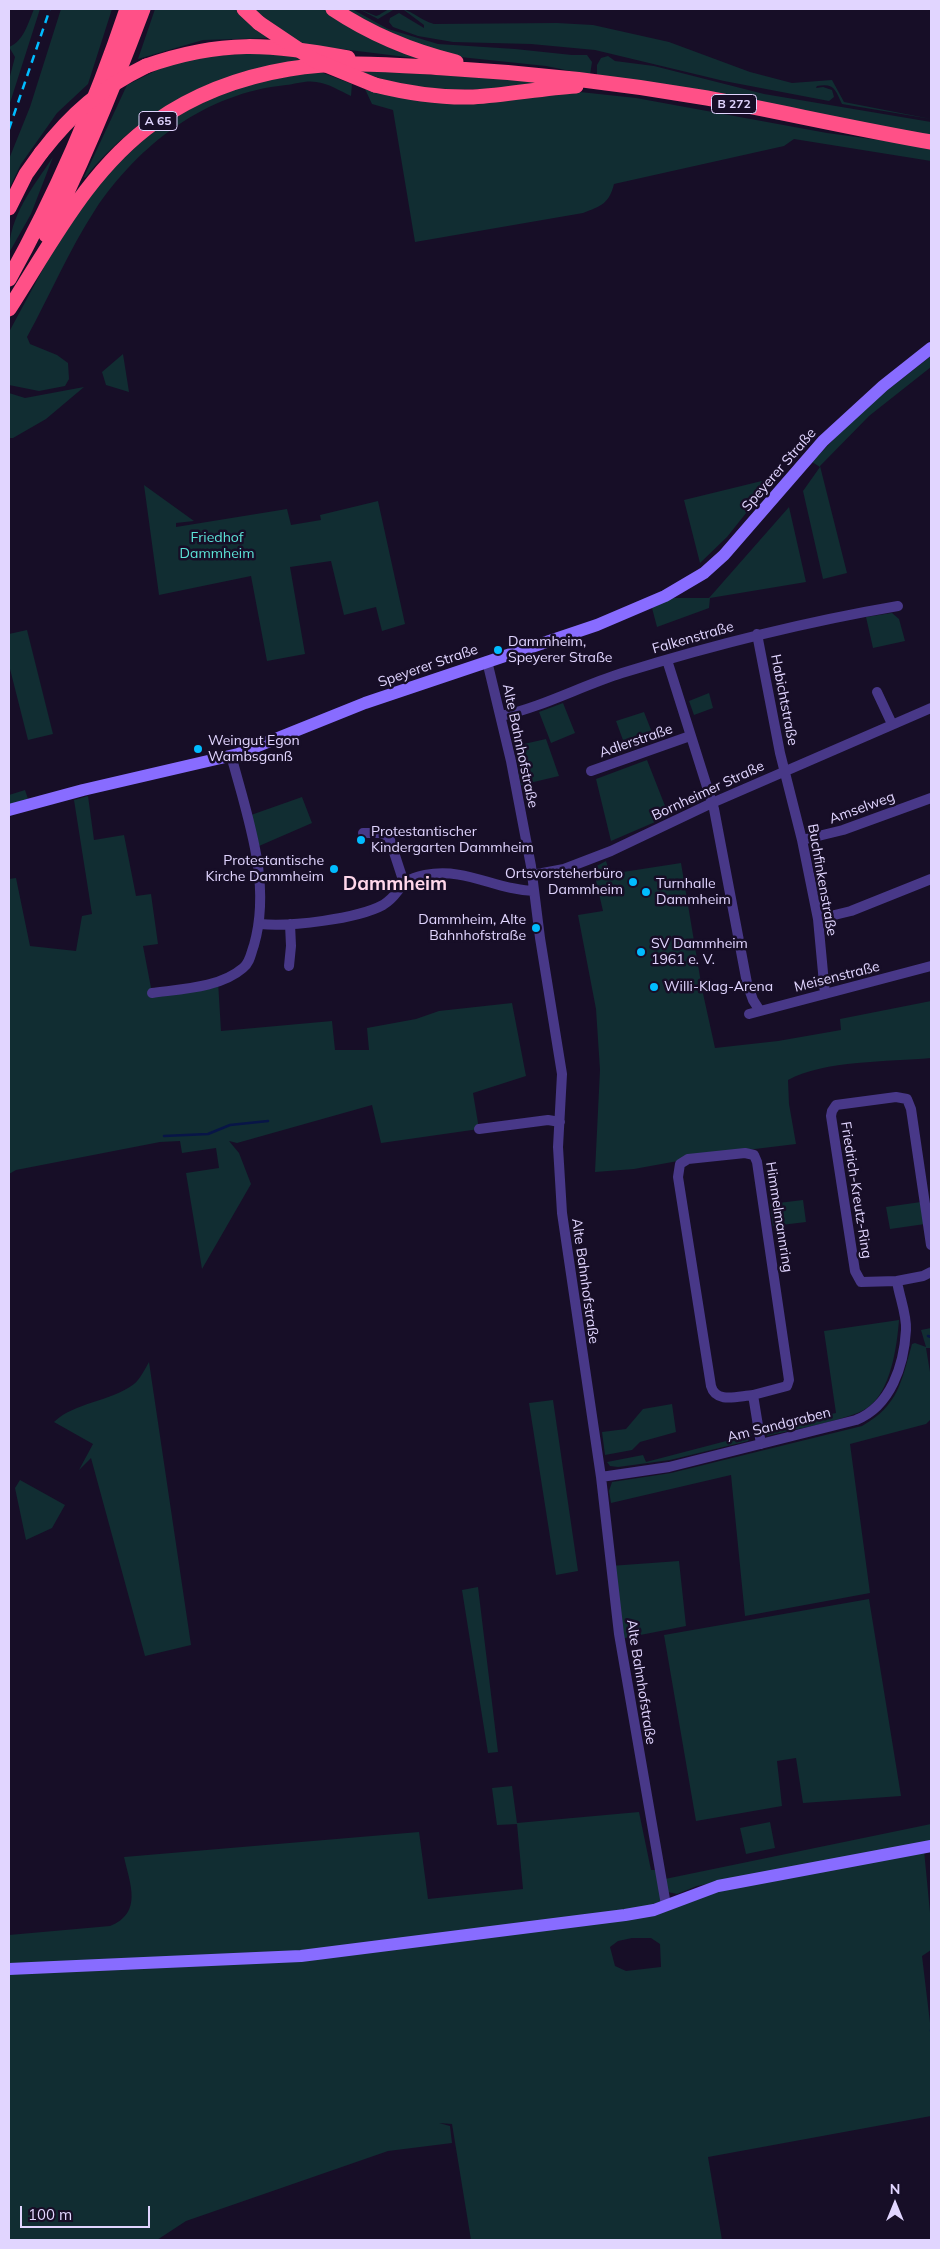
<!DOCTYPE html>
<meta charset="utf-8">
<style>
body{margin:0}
#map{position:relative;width:940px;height:2249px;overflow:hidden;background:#170e27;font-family:Mulish,sans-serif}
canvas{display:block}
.frame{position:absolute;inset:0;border:10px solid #e1d5ff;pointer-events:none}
.north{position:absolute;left:870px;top:2179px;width:50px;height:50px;-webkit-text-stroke:4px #170e27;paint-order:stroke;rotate:0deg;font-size:14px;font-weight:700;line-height:20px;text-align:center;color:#e1d5ff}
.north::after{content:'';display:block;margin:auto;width:18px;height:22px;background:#e1d5ff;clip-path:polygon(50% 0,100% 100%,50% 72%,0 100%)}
.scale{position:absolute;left:20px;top:2206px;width:130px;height:22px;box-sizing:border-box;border:2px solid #e1d5ff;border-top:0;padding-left:6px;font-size:15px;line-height:18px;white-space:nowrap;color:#e1d5ff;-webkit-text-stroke:4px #170e27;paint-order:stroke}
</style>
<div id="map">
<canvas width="940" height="2249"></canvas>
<div class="frame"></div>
<div class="north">N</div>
<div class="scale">100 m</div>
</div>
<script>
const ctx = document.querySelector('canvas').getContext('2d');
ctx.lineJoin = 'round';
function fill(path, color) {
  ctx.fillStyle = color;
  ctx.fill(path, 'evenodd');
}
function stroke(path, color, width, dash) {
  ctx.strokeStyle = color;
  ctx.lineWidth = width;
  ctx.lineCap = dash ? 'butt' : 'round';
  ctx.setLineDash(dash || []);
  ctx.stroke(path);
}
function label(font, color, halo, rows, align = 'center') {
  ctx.font = font + ' Mulish,sans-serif';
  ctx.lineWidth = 5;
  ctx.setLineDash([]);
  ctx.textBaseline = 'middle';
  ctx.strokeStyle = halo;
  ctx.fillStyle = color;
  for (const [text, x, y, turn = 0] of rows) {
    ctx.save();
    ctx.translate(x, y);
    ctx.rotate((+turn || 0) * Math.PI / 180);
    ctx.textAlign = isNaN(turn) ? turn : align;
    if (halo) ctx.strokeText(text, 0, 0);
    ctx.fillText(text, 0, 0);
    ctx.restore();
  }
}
fill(new Path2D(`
 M34 9H40L9 106V80L15 57 9 47C24 41 28 23 34 9Z
 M61 9H112L88 84 57 113 21 164 9 189V159L30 107Z
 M155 9H235L270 38 203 40 138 59Z
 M253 9H329L422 59 301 44Z
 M341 9H352L388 29 438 44 515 49 572 55H587L592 62 590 75 546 66 460 57 429 51Z
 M359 9 376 16C381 15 385 10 390 9 408 5 418 20 434 24L557 23 593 25 669 42 750 72 792 83 832 80 844 102 931 119 842 104C835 90 835 83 817 86L816 88 823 87 832 90 834 97 829 101 724 81 595 50 531 44 453 42 418 36 393 27 389 22 390 18 399 13 424 28V25L404 10 399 9 393 10 378 19Z
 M284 51 301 60C217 73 138 110 85 178L84 177 127 85 165 66 196 57Z
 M608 56 615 61 654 66 764 94 931 122V137L597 76V65L601 58Z
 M357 70 536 81 537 84C476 91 416 95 357 70Z
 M318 71 352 84 351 96C340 91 328 83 316 82 307 80 295 84 286 85 206 93 139 144 95 210 69 250 50 295 27 337L30 344 57 355 68 363 69 379 65 386 39 391 9 385V332L50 256 96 184 165 120 232 87Z
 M365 89 417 100 580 92 636 98 827 133 931 147V161L794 139 784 146 614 184C609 204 601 206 583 213L415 242 393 110 372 104Z
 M53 157 31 214 9 253C9 216 33 187 53 157Z
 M123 354 129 392 106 385 102 372Z
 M931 356V367L869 416 820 466 847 573 823 579 803 491 820 467 812 462 860 412Z
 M84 387 46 419 13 438H9V393L25 398Z
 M774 478 727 537 700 563 684 500Z
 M144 485 194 521 176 523V527L287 509 291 525 321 520 320 515 378 501 405 624 382 631 376 607 344 615 331 561 290 567 305 654 267 661 251 576 159 595Z
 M789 507 806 582 710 598 709 608 657 627 652 608 671 598H709Z
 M892 613 899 619 905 641 873 648 866 617Z
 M27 630 53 734 28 740 9 665V634Z
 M709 693 713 708 694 715 689 701Z
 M563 703 575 733 551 743 539 712Z
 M644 712 655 740 627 751 616 721Z
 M546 739 559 776 521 785 515 746Z
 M647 760 669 816 611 841 596 779Z
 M25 790 28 799 9 805V795Z
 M88 796 94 840 124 835 136 896 151 894 158 944 143 946 152 993 218 981 221 1031 332 1021 335 1050H369L367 1028 416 1019 439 1011 512 1003 526 1076 473 1093 479 1129 381 1143 372 1105 237 1143 229 1141 239 1153 251 1184 202 1269 186 1173 219 1168 216 1148 182 1153 180 1141 160 1142 16 1170 9 1174V879L16 878 30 946 76 951 82 916 92 914 74 800Z
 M302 797 312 823 259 846 251 815Z
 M606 861 610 874 681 863 702 989 715 1048 778 1041 841 1030 840 1019 931 1001V1058C889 1062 824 1060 788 1080L789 1104 796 1144 722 1153 634 1169 595 1172 600 1070 596 1009 578 915 603 911 593 868Z
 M803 1200 806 1222 773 1226 770 1204Z
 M921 1202 925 1224 890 1229 886 1207Z
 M899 1320C897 1346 891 1392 867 1408 850 1420 790 1430 767 1436L765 1428 836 1413 824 1331Z
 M931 1328V1348H926L931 1378V1419L926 1424 850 1444 870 1593 745 1616 731 1475 611 1503 609 1491 612 1482 671 1473 862 1426C899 1405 901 1382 912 1344L915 1343 926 1347 921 1330Z
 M149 1362 191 1645 145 1656 91 1458 79 1470 93 1444 54 1422C75 1402 110 1402 134 1384 140 1379 145 1369 149 1362Z
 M553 1400 578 1571 556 1575 529 1403Z
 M672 1404 676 1432 640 1442 632 1450 605 1455 602 1432 626 1429 643 1409Z
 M753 1434 748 1441 670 1460 618 1467 610 1466 607 1462 643 1455 646 1462Z
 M20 1480 65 1505 52 1528 26 1540 15 1488Z
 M679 1561 686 1626 620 1639 610 1566Z
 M478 1587 498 1752 488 1753 462 1590Z
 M869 1599 901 1796 803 1803 796 1758 777 1761 782 1806 696 1821 664 1635Z
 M512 1786 517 1823 639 1812 651 1870H658L666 1905 694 1893 924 1850 931 1923V1950L922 1956 931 2031V2116L708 2157 722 2240H471L452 2124 439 2123 450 2126 452 2143 388 2151 186 2221 157 2240H9V1935L110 1926C143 1913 130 1884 124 1857L419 1832 428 1899 523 1889 517 1824 497 1825 492 1788ZM632 1938H651L660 1944 661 1967 626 1971 615 1966 610 1947 618 1941Z
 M770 1822 775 1848 746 1854 740 1828Z
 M931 1824V1844L921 1843 697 1886 677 1894 668 1892 665 1879Z`), '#112d32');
stroke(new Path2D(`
 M164 1136 208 1134 230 1125 268 1121
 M928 1336 931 1337
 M931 2030V2031`), '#081547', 2.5);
stroke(new Path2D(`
 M757 634 780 753 802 840 818 919 825 994
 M667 660 714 809 747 983 753 1000 760 1011
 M487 661 511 761 531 866 540 938 562 1074 558 1147 562 1213 601 1477 619 1634 666 1905
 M877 692 892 724
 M501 716C542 707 581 686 622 673 713 645 804 622 898 606
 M591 771 690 736
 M363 833H381L389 837 404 883
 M802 840 843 830 931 798
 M532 875 564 869 611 851 712 803 931 708
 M818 919 851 911 931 879
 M260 924C290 927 357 919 383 905 403 893 395 881 425 875 466 867 495 890 534 891
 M289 966 291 946 290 924
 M152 993C181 989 220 988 243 968 250 963 251 953 254 945 272 882 247 816 231 755
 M749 1014 931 966
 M479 1129 548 1120 560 1122
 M897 1281 923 1276 931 1272
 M753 1395 787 1386 789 1380 757 1162 754 1155 745 1153 688 1159 680 1164 678 1177 711 1386C716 1404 738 1396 753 1395L761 1444
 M601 1477 669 1467 856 1420C891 1406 904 1365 906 1330 907 1315 899 1296 897 1281L861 1282 855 1271 831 1116 832 1111 836 1105 896 1097 907 1099 911 1109 931 1245`), '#483888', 10);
stroke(new Path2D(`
 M9 810 83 790 238 754 365 703 597 625 665 596 704 573 724 555 823 441 883 386 931 348
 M9 1969 301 1956 625 1915 654 1910 718 1886 931 1846`), '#886cff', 12);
stroke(new Path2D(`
 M244 9 259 23
 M333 9C372 35 411 51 456 62
 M146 66C223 39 269 44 348 58
 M375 85C407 93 440 98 473 97 508 95 542 88 576 86
 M9 208 26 174 41 153
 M46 235C84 161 114 86 143 9
 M9 279C57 193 96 101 127 9
 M9 309C52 242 89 169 155 122 195 94 241 77 289 69 340 60 393 65 444 68 533 73 620 83 707 98 782 112 856 129 931 142`), '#ff5087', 15);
stroke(new Path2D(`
 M9 129 50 9`), '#01bcff', 2.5, [8, 6]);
stroke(new Path2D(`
 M259 23 314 60 375 85
 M41 153C72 113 101 88 146 66`), '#ff5087', 15);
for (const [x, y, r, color] of [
 [498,650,5,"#01bcff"],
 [198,749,5,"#01bcff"],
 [361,840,5,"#01bcff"],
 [334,869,5,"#01bcff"],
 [633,882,5,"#01bcff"],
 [646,892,5,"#01bcff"],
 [536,928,5,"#01bcff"],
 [641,952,5,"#01bcff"],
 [654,987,5,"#01bcff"]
]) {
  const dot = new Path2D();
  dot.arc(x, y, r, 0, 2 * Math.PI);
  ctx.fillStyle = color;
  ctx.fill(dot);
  stroke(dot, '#170e27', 2);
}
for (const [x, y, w] of [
 [734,104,45],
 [158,121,38]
]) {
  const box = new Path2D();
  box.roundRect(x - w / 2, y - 9.5, w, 19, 4);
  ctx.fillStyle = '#170e27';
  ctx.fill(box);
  stroke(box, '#e1d5ff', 1);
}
label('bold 12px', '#e1d5ff', null, [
 ["B 272",734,104],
 ["A 65",158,121]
]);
label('14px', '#e1d5ff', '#170e27', [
 ["Speyerer Straße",779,470,-49],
 ["Falkenstraße",693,638,-16],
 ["Speyerer Straße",428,666,-19],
 ["Habichtstraße",784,700,79],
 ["Adlerstraße",636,741,-19],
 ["Alte Bahnhofstraße",520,746,78],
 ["Bornheimer Straße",708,791,-25],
 ["Amselweg",862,808,-20],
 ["Buchfinkenstraße",822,880,80],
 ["Meisenstraße",837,977,-14],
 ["Friedrich-Kreutz-Ring",856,1190,81],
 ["Himmelmannring",779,1217,81],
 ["Alte Bahnhofstraße",585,1281,82],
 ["Am Sandgraben",779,1425,-14],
 ["Alte Bahnhofstraße",641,1682,81]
]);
label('14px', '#5ce4d8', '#170e27', [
 ["Friedhof",217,538],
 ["Dammheim",217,554]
]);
label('14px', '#e1d5ff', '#170e27', [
 ["Dammheim,",508,642],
 ["Speyerer Straße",508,658],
 ["Weingut Egon",208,741],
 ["Wambsganß",208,757],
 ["Protestantischer",371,832],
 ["Kindergarten Dammheim",371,848],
 ["Protestantische",324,861,"right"],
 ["Kirche Dammheim",324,877,"right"],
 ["Ortsvorsteherbüro",623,874,"right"],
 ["Dammheim",623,890,"right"],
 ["Turnhalle",656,884],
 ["Dammheim",656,900],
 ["Dammheim, Alte",526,920,"right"],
 ["Bahnhofstraße",526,936,"right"],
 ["SV Dammheim",651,944],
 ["1961 e. V.",651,960],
 ["Willi-Klag-Arena",664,987]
], 'left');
label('bold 19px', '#ffd7ea', '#170e27', [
 ["Dammheim",395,884]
]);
</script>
